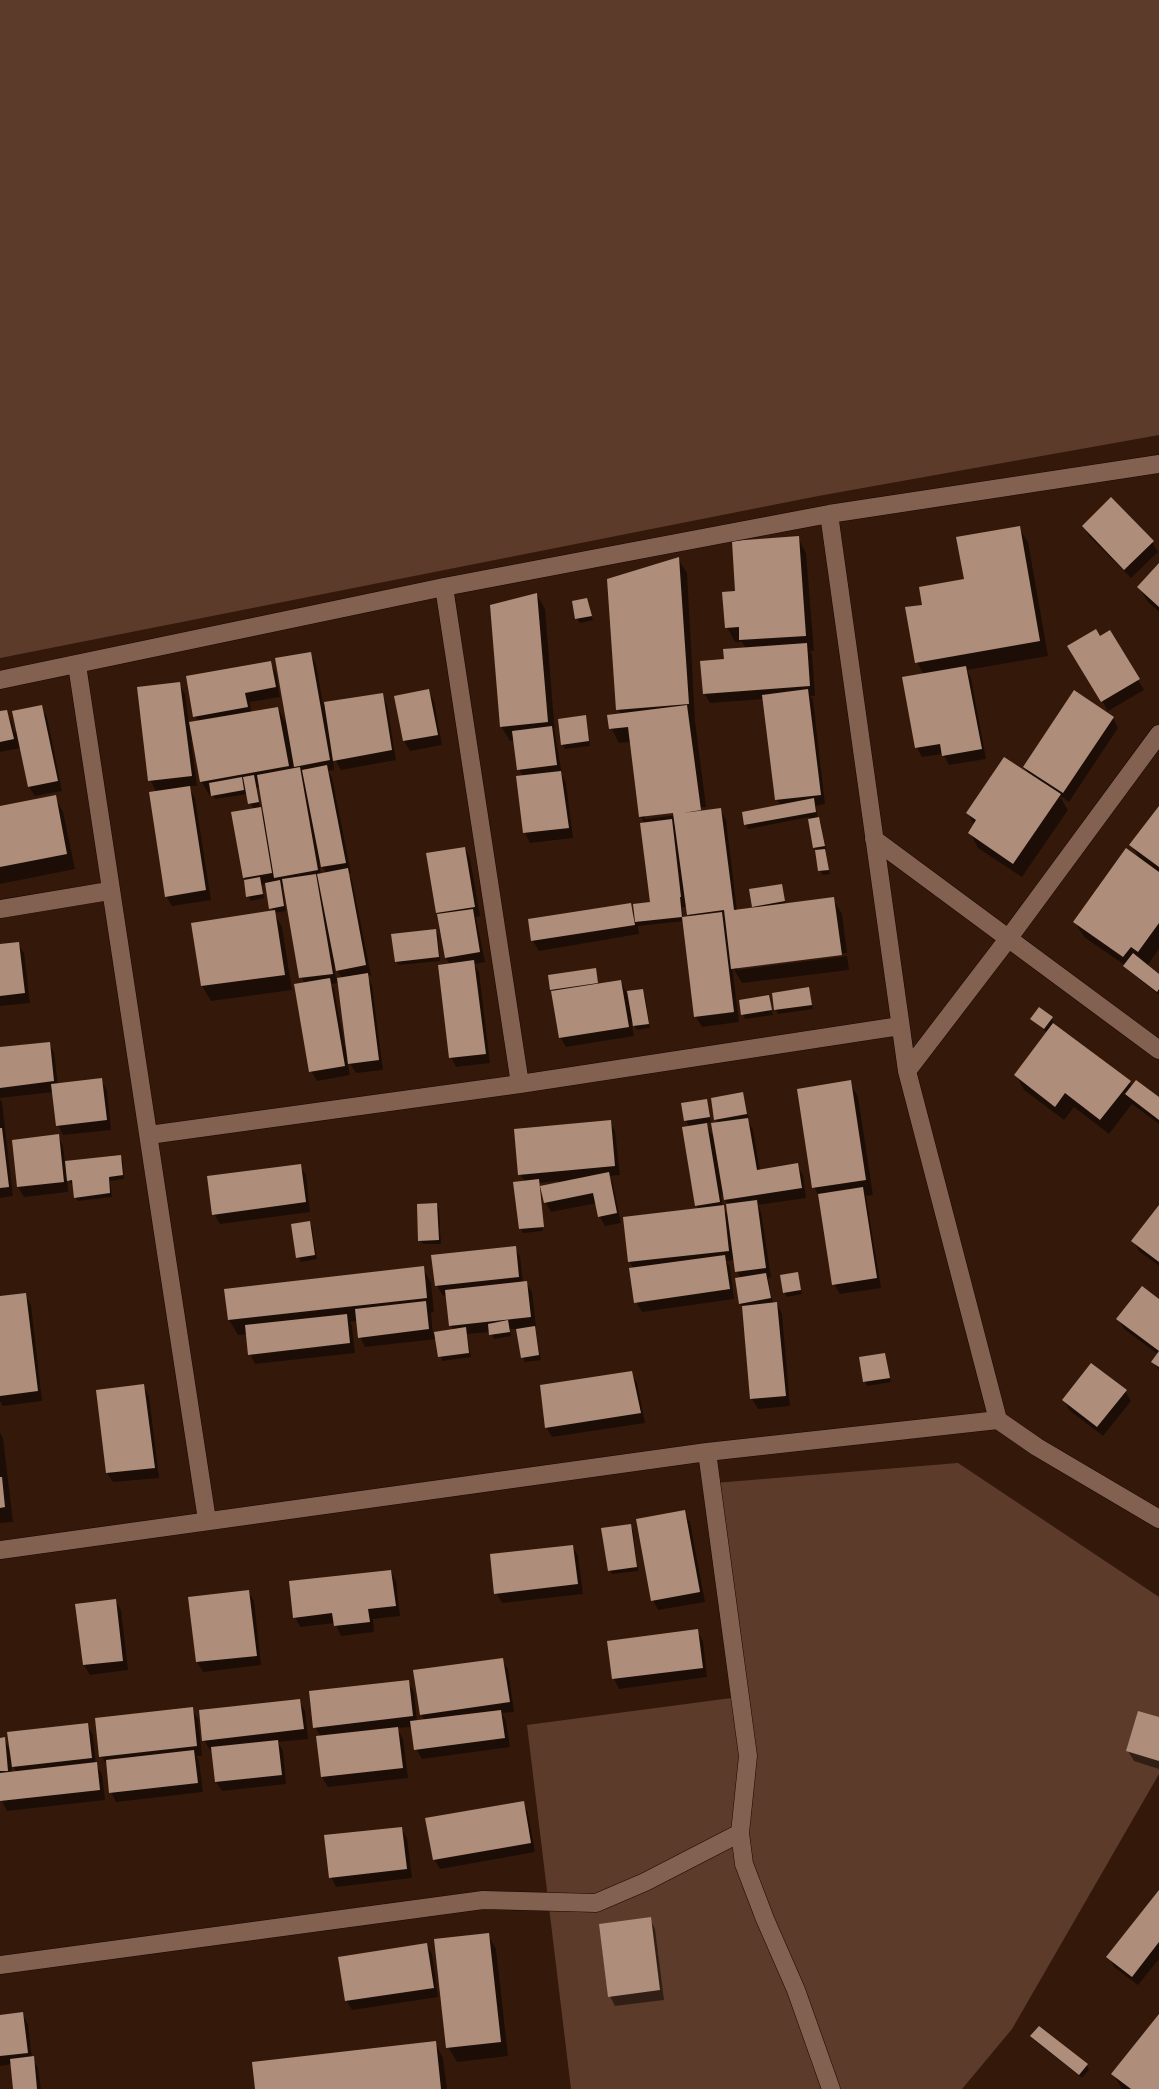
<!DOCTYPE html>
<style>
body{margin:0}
canvas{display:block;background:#34190b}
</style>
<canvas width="1159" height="2089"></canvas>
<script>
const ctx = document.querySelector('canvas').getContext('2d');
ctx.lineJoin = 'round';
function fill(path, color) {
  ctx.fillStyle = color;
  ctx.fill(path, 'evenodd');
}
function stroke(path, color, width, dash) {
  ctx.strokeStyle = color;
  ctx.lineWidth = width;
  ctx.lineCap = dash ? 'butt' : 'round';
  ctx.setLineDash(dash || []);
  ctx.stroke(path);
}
fill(new Path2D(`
 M0 0H1159V435L818 496 0 658Z
 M958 1463 1159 1597V1774L1012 2029 962 2089H571L527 1725 739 1697 715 1483Z`), '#5d3b2a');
fill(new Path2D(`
 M1084 526 1152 542 1158 552 1131 578 1089 536Z
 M1019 528 1028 542 1048 656 967 670 971 678 986 759 949 765 943 754 922 757 917 748 924 675 917 662 924 606 966 581Z
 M798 538 806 553 814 651H810L812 655 815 696H810L813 700 825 804 816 806 817 816 821 823 826 850 824 851 830 874 823 875 820 871 809 817 748 829 746 825 744 813 781 806 777 800 764 699 710 703 704 693 726 661 746 649 742 642H735L727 627 737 593Z
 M678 559 687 573 695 721 706 807 645 815V819L720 810 726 820 737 911 755 909 754 906 781 885 786 905 833 899 842 914 847 953 737 966V970L847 956 849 970 742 983 732 966 739 1022 702 1027 696 1017 684 921 638 926 639 934 539 951 533 941 530 921 630 905 636 915 653 903 645 824 641 817 631 742 619 743 611 728 621 715 618 709ZM682 907H687L690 918 683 919Z
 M1159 566V612L1148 602 1139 587Z
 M537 595 545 609 555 734 562 775 566 783 573 838 530 843 525 833 523 777 519 769 515 740 510 741 501 726Z
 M586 600 593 620 580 623 577 619Z
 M1110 633 1144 690 1108 711 1070 647Z
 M310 654 316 664 323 704 382 695 387 705 396 760 341 770 333 756 334 770 328 771 332 777 351 873H348L352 880 371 975 367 976 372 985 383 1070 356 1073 347 1059 350 1075 317 1081 311 1071 305 984 301 977 285 886 282 887 286 911 274 913 282 927 292 990 211 1001 202 986 273 912 267 884 262 885 264 898 251 901 248 896 247 882 244 878 254 810 250 803 248 794 215 799 213 795 210 796 201 781 194 739 191 740 197 786H188L195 798 211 900 172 906 166 896 157 793 150 780 179 684 185 694 189 724 199 722 195 716 270 663 276 673 280 697 250 702 251 713 278 708 289 728ZM261 787 266 819 258 807H260L256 788ZM319 861 326 873 321 874ZM334 966H335L342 979H336ZM340 983 348 1047H345L334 989 331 984Z
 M428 691 434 701 442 745 410 751 404 741 396 697Z
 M41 707 47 717 62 791 35 796 29 787 21 748 0 752V713L6 712 12 722 14 732 18 731Z
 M585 717 587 721 590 746 565 749 563 745Z
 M1113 718 1118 728 1069 802 1059 795 1068 810 1022 877 978 848 970 833 975 826 968 814 1030 776 1025 767Z
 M55 797 63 812 75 869 0 884V808Z
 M1159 808V949L1147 966 1159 976V995L1128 970 1126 966 1084 937 1075 922 1140 860 1132 845Z
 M465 848 470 858 480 916 476 917 485 962 474 964 479 972 490 1063 456 1067 451 1057 450 965 446 958 437 912Z
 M435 931 438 935 440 961 399 965 396 961Z
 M18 944 24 953 30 1003 0 1006V946Z
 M595 970 599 986 621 982 627 993 642 991 645 995 650 1028 637 1030 631 1021 634 1036 566 1047 560 1037 552 990Z
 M808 989 813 1009 778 1014 776 1010 774 995Z
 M768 997 773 1015 745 1019 743 1014Z
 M1032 1019H1052L1054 1023 1053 1025 1129 1082 1132 1088 1159 1099V1124L1132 1104 1109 1134 1074 1107 1064 1120 1024 1090 1016 1075 1047 1033Z
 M49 1043 54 1053 58 1085 101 1080 107 1090 111 1130 63 1135 58 1125 54 1092 0 1098V1049Z
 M850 1082 858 1097 873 1195 866 1196 881 1288 840 1294 834 1284 820 1198 814 1187Z
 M742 1094 749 1119H747L753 1130 760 1171 797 1165 803 1175 806 1198 758 1205 761 1212 771 1277 768 1278 773 1304H777L782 1314 790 1406 758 1409 752 1399 743 1307 740 1303 741 1279 737 1271 735 1260 726 1261 730 1267 734 1299 642 1312 636 1302 634 1270 630 1262 699 1210 696 1205 690 1128 686 1121 683 1105 706 1101 711 1122 705 1123 716 1141 719 1124 716 1119ZM721 1193 729 1206V1218L723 1208Z
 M0 1099 2 1102 13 1196 0 1198Z
 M610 1122 615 1131 620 1175 609 1176 613 1184 621 1223 605 1226 600 1217 597 1203 551 1212 543 1198 541 1187 558 1184V1181L537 1183 543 1231 523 1233 521 1229 525 1182 520 1174Z
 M58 1136 63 1146 65 1163 120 1156 123 1161 124 1179 110 1181 112 1197 78 1201 75 1197 74 1184 72 1185 67 1177 68 1192 24 1197 18 1187Z
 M300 1166 306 1175 310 1212 220 1224 214 1214Z
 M436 1205 439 1209 441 1244H423L420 1240Z
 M1159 1207V1266L1139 1251 1133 1241Z
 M309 1223 312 1227 317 1259 301 1262 298 1257Z
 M515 1248 520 1257 523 1283H526L532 1292 536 1327H533L536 1332 541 1360 525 1362 523 1358 518 1329H510L511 1336 494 1339 491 1332 467 1334 471 1357 442 1361 437 1339 365 1347 360 1337 358 1321 350 1322 352 1326 355 1353 255 1364 250 1354 248 1334 238 1335 229 1320 226 1290 423 1268 431 1283 434 1312 431 1313 433 1334 454 1331 451 1326 447 1295 443 1296 437 1286 433 1257Z
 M797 1274 802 1294 787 1297 784 1292Z
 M25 1295 31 1305 42 1401 3 1406 0 1401V1298Z
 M1159 1301V1371L1154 1362 1159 1355 1124 1329 1118 1319Z
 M884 1355 891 1382 867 1386 865 1381Z
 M631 1373 637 1383 645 1423 552 1437 546 1427Z
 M143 1386 149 1396 159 1478 113 1482 107 1473Z
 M1125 1391 1131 1401 1103 1436 1069 1410 1064 1400Z
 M0 1433 3 1438 13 1522 0 1523Z
 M684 1512 690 1522 705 1602 658 1610 653 1600Z
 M630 1526 633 1530 638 1571 612 1574 609 1570Z
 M573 1547 578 1556 583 1594 502 1603 496 1593Z
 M391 1572 396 1581 400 1616 373 1619 374 1632 341 1636 335 1623 300 1627 295 1617Z
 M248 1591 254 1601 261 1665 203 1672 197 1662Z
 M115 1600 121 1610 128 1670 90 1675 84 1665Z
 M697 1631 703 1641 707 1677 619 1689 614 1679 609 1643Z
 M502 1660 508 1669 514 1712 502 1713 506 1721 510 1747 422 1759 416 1749 413 1727 397 1728 403 1739 408 1778 328 1787 322 1777 318 1738 321 1737 315 1727 408 1682 414 1692 417 1722 425 1721 421 1714Z
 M299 1701 305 1711 308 1739 278 1742 283 1751 286 1784 222 1791 216 1782 213 1750H210L204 1740Z
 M192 1709 198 1719 202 1756H196L199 1761 203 1792 116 1802 111 1792 108 1766 101 1756Z
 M1159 1719V1769L1134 1761 1128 1751Z
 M87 1725 93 1735 96 1765 102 1774 105 1800 7 1811 2 1801 0 1786V1739H4L11 1753ZM11 1762 17 1773 12 1774Z
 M523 1803 528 1813 535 1852 440 1869 434 1859Z
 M401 1828 407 1838 412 1878 336 1887 331 1877Z
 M1159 1893V1959L1138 1985 1114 1967 1109 1957Z
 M650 1919 655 1929 664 2000 615 2006 610 1996Z
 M488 1935 496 1949 508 2056 457 2062 448 2047Z
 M426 1945 432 1954 438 1997 352 2010 346 2000Z
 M22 2014 28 2024 32 2058 38 2068 41 2089H15L12 2064 0 2066V2017Z
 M1159 2017V2089H1122L1113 2074Z
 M1039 2028 1087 2066 1089 2070 1082 2078 1035 2041 1032 2037Z
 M435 2043 443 2058 447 2089H257Z`), '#0007');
fill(new Path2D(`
 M1111 497 1154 541 1124 570 1082 526Z
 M1020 526 1040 641 915 663 905 607 922 605 919 587 964 579 956 537Z
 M799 536 806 636 739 640V627L725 628 722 592 735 591 732 541Z
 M679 557 689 704 616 710 607 579Z
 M1159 563V607L1137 587Z
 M537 593 548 722 500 727 490 605Z
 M587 598 592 616 575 619 572 601Z
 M1096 629 1100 636 1110 630 1140 679 1101 702 1067 646Z
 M807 643 810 686 703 694 700 661 724 659 723 649Z
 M311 652 330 760 294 767 275 658Z
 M271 661 276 687 245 693 248 707 193 717 186 676Z
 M966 666 982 749 942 756 940 744 915 748 902 677Z
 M180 682 192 776 148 781 137 687Z
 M429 689 438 735 403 741 394 696Z
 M808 689 821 795 775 800 762 695Z
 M1074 690 1114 717 1063 793 1023 767Z
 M383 693 392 750 333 761 324 702Z
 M42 705 58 781 28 787 12 711Z
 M687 705 701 810 683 813 721 808 734 910 834 897 842 955 731 969 724 910 687 915 673 813 639 817 628 727 609 729 607 715Z
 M278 707 289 766 200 782 189 722Z
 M7 710 14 739 0 742V711Z
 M586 715 589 741 561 745 558 719Z
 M552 726 557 765 517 770 512 731Z
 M1004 757 1061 794 1013 864 968 833 976 820 966 813Z
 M327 765 346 863 321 867 302 770Z
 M300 767 318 870 274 878 257 775Z
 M561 771 569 828 523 833 516 776Z
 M254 775 259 802 248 804 243 777Z
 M242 777 244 790 211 796 209 783Z
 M190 786 206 890 165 897 149 792Z
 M56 795 67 854 0 867V806Z
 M814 798 816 812 744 825 742 812Z
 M1159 806V867L1129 845Z
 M261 807 272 873 243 878 231 812Z
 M819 817 825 846 813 848 808 819Z
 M672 819 681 897H680L682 917 635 922 633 904 650 902 640 823Z
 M465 847 475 907 436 913 426 853Z
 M1126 848 1159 872V923L1138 952 1131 947 1123 957 1073 922Z
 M825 849 829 870 818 871 815 850Z
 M348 868 366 965 336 971 317 874Z
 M316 874 333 974 299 978 282 879Z
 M260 877 263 894 246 897 244 880Z
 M280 880 284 906 269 909 265 883Z
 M782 884 785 901 752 907 749 889Z
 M631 903 635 925 531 941 528 919Z
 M473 909 480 952 445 958 437 914Z
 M275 910 285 975 201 986 191 923Z
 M722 912 734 1012 694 1017 682 917Z
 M436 929 439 957 395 962 391 934Z
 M19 942 25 993 0 996V944Z
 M1133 953 1159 974V989L1157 992 1123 966Z
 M474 960 486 1054 449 1058 438 965Z
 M596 968 598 983 550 990 548 975Z
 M368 973 379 1060 348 1064 337 978Z
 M330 978 345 1066 309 1072 294 984Z
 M621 980 629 1027 559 1038 551 991Z
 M809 987 812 1005 774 1010 772 993Z
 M643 989 649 1024 633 1026 627 991Z
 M769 995 772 1010 741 1015 739 1000Z
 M1039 1007 1053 1017 1044 1029 1030 1019Z
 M1053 1023 1131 1081 1100 1120 1065 1093 1055 1107 1014 1075Z
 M50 1042 54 1081 0 1088V1047Z
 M102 1078 107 1120 56 1126 51 1084Z
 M851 1080 866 1180 812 1188 797 1089Z
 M1136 1080 1159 1097V1120L1125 1094Z
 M743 1092 747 1114 714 1120 711 1098Z
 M707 1099 710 1117 684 1121 681 1103Z
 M748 1118 757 1170 798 1163 802 1188 724 1200 711 1123Z
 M611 1120 615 1166 518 1175 514 1129Z
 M707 1123 720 1202 695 1206 682 1127Z
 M0 1128H2L9 1187 0 1188Z
 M59 1134 64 1182 17 1187 12 1140Z
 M121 1155 123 1175 109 1177 110 1193 74 1198 72 1180 67 1181 65 1161Z
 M301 1164 306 1202 212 1215 207 1176Z
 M609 1172 617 1213 598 1217 593 1193 544 1203 540 1186Z
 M539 1179 544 1227 519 1229 513 1182Z
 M863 1187 877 1278 832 1285 818 1194Z
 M757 1200 766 1268 735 1272 726 1204Z
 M437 1203 439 1240 418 1241 417 1204Z
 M724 1205 729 1251 628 1262 623 1217Z
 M1159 1205V1262L1131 1241Z
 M310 1221 315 1255 296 1258 291 1224Z
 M516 1246 519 1277 435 1286 431 1255Z
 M725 1255 730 1289 634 1303 629 1268Z
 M424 1266 427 1298 228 1320 224 1289Z
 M798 1272 801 1290 783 1293 780 1275Z
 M766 1273 771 1298 739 1304 735 1278Z
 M527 1281 531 1317 449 1326 445 1290Z
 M1142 1286 1159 1299V1351L1116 1319Z
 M26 1293 38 1391 0 1396V1296Z
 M426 1301 429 1329 358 1338 355 1309Z
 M777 1302 786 1396 750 1399 742 1306Z
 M347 1314 350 1343 248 1355 245 1325Z
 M508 1320 510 1332 489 1335 488 1324Z
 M535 1326 539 1355 521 1358 516 1329Z
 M466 1327 469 1353 438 1357 434 1332Z
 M1159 1351V1367L1151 1362Z
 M885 1353 890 1378 863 1382 859 1357Z
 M1091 1363 1127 1390 1097 1427 1062 1400Z
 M632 1371 641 1413 545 1428 540 1385Z
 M144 1384 155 1468 106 1473 96 1390Z
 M0 1477H2L5 1507 0 1508Z
 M685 1510 700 1592 651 1601 636 1519Z
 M631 1524 637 1567 608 1571 601 1528Z
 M573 1545 578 1584 494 1594 490 1554Z
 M391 1570 396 1606 368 1609 370 1622 334 1626 332 1613 293 1618 289 1581Z
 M249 1590 257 1656 196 1662 188 1597Z
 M116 1599 123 1661 83 1665 75 1604Z
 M698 1629 703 1668 612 1679 607 1641Z
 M503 1658 510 1702 420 1715 413 1670Z
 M409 1680 413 1716 313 1728 309 1691Z
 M300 1699 304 1729 202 1741 199 1710Z
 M193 1707 197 1746 99 1757 95 1718Z
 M501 1710 505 1738 414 1750 410 1721Z
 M1138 1711 1159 1717V1761L1126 1751Z
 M88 1723 92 1758 12 1767 7 1732Z
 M398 1727 403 1768 321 1777 316 1736Z
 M5 1737 8 1771H0V1738Z
 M278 1740 282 1775 215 1782 211 1747Z
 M194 1750 198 1783 109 1793 106 1760Z
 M97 1762 100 1790 0 1801V1773Z
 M524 1801 531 1843 433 1860 425 1818Z
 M402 1827 407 1869 329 1878 324 1835Z
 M1159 1890V1942L1132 1977 1106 1957Z
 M651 1917 660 1990 608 1997 599 1924Z
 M489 1933 501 2042 446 2048 434 1939Z
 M427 1943 434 1988 345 2001 338 1957Z
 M23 2012 28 2053 0 2056V2015Z
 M1159 2014V2089H1131L1111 2074Z
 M1039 2026 1088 2064 1079 2075 1030 2036Z
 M436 2041 441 2089H255L252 2062Z
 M34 2056 37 2089H13L10 2059Z`), '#af8d7b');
const minor = new Path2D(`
 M829 514 907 1071 998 1420 1037 1447 1159 1519
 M444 587 520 1084
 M77 665C118 951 164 1235 207 1520
 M0 680 444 587 829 514 1159 464
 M874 839 1159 1050
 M0 909 109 891
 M907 1071 1008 939 1159 734
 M149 1135 520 1084 900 1026
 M707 1452 748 1756 740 1833 744 1864 765 1919 796 1990 831 2089
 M0 1550 707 1452 998 1420
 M0 1965 483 1900 596 1903 645 1882 740 1833`);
stroke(minor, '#1b0400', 19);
stroke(minor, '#826151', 18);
</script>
